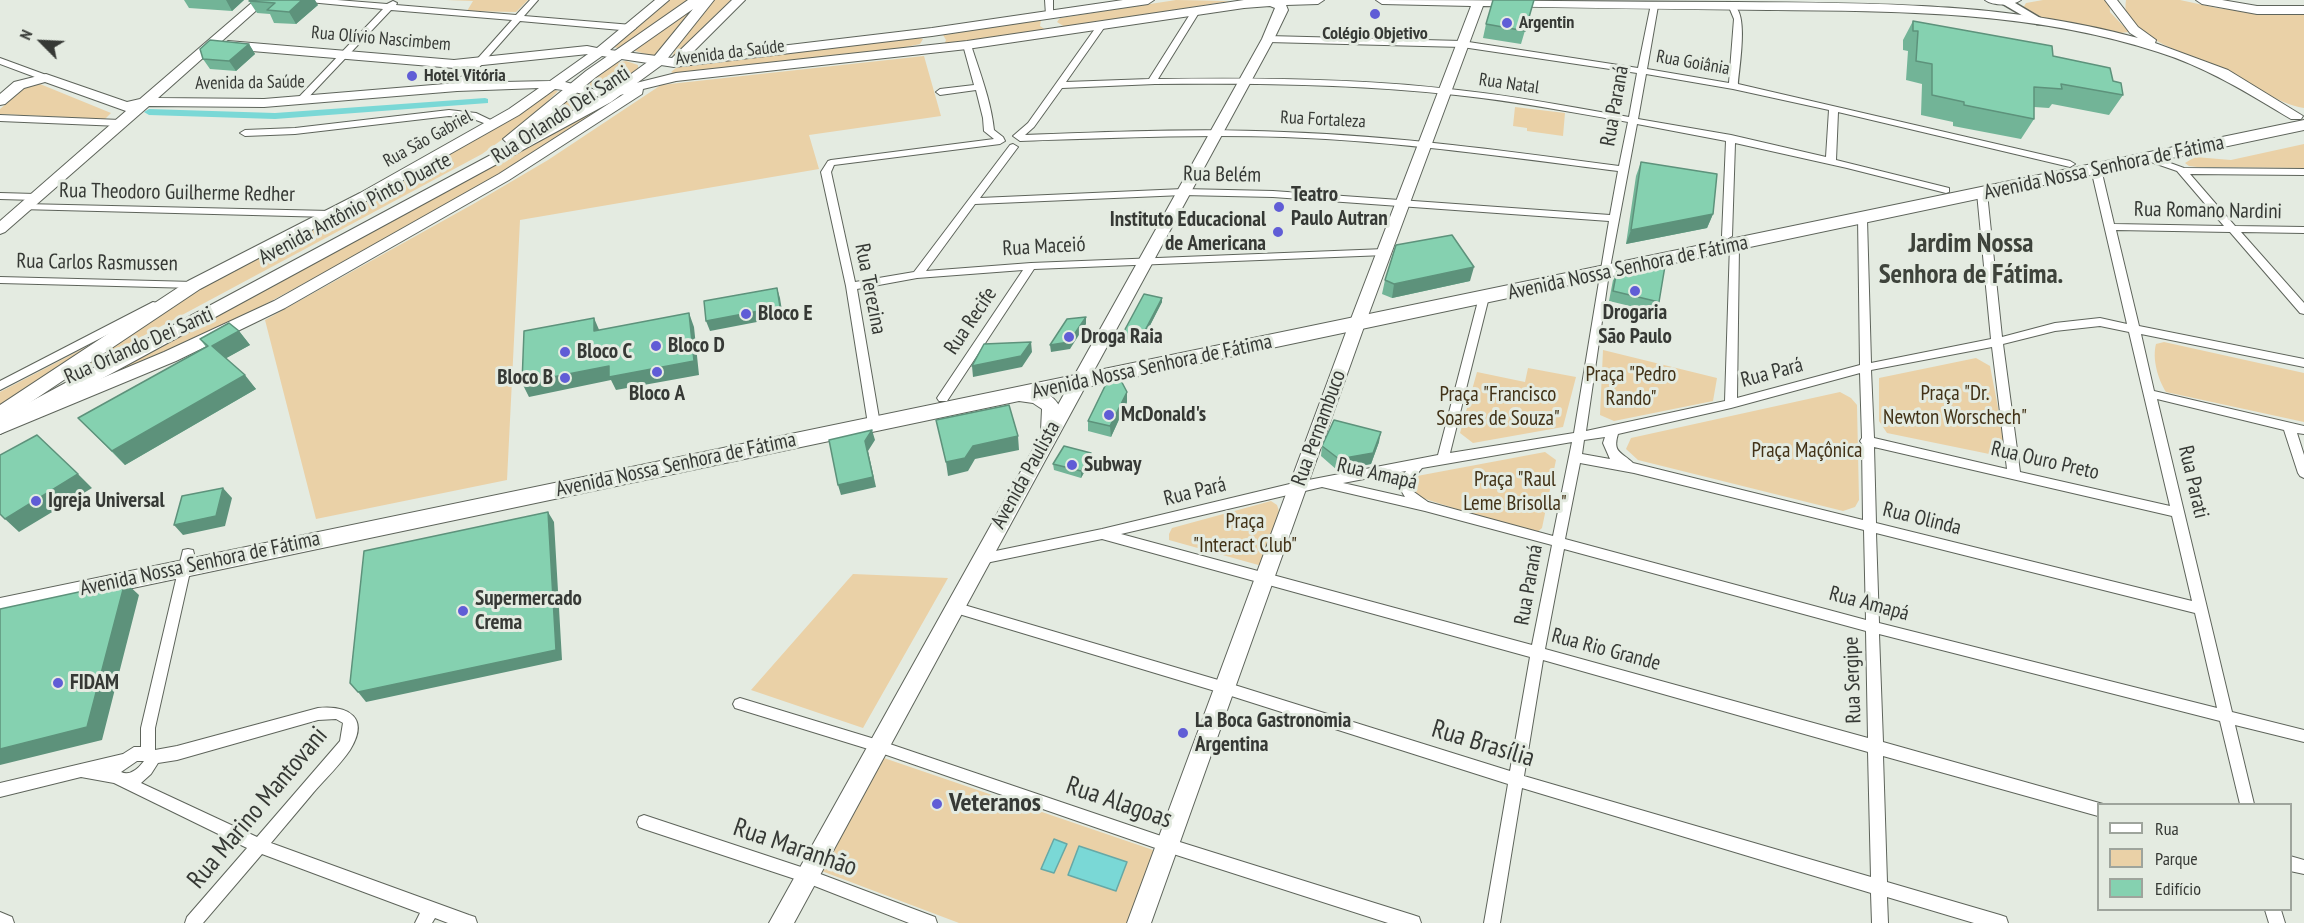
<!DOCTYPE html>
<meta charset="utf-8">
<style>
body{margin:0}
#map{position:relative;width:2304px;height:923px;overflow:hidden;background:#e4ebe1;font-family:"PT Sans Narrow",sans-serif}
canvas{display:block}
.legend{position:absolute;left:2097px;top:803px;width:195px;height:108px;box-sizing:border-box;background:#e4ebe1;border:2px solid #9ea49c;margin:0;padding:8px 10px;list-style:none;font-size:18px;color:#363935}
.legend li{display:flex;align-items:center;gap:12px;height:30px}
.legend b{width:30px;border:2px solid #9ea49c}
.north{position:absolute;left:12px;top:12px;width:60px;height:60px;-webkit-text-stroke:4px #e4ebe1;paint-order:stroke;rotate:294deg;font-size:16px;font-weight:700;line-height:24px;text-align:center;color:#363935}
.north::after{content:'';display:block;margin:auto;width:21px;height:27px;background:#363935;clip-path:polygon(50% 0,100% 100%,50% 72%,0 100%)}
</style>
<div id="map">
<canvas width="2304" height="923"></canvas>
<ul class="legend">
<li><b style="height:8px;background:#fff"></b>Rua</li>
<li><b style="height:16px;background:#ead1a7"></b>Parque</li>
<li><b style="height:16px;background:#85d1b0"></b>Edifício</li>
</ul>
<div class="north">N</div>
</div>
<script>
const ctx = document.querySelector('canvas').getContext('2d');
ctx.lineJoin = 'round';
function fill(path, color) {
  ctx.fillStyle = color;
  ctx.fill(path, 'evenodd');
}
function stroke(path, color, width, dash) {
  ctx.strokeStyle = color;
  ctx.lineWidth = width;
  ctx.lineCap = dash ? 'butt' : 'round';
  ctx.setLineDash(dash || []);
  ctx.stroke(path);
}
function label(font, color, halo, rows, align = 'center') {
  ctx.font = font + ' "PT Sans Narrow",sans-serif';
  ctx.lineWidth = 6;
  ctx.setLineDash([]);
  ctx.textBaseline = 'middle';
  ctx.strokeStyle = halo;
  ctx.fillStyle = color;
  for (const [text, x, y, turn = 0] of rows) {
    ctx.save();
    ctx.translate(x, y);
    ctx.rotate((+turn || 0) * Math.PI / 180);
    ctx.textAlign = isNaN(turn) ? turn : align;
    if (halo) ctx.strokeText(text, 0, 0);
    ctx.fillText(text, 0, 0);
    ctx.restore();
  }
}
fill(new Path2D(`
 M446 0H528L516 12 467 11 473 1Z
 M669 0H691L664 20 618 48 613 47Z
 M712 0H731L672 57 680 38Z
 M1176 0 1230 1 1065 27 1057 22 1060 18Z
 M2043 0H2109L2110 12 2129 32 2120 33 2043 18 2023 8 2026 3Z
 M2126 0H2180L2217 8 2258 13 2304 12V108C2275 103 2251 82 2225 70 2194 55 2156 48 2131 21 2125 15 2125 8 2126 0Z
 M695 7 659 54 652 56 632 50Z
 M1041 20 1040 26 1046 30 944 45 946 40 943 35Z
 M918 37 923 39 920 44 897 49 675 74 671 72 681 64Z
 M924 56 941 116 809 135 819 169 520 220 507 480 316 519 265 320 475 203 548 160 661 85Z
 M626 61 638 65V71C625 80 606 97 590 85V80L615 63Z
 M40 84 111 113 105 119 0 114V109L24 88Z
 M554 90 558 91 528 121 482 154 74 373 183 297 529 107Z
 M577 92 597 100 491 156Z
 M616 98 619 99 462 198 225 326 85 391 81 386Z
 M1515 107 1565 113 1563 136 1527 131V128L1513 126Z
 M2304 144V168L2197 167 2189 166 2185 163 2195 157 2231 160Z
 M111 334 0 408V392Z
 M2164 342 2304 373V422L2166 392C2158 379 2152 359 2156 344Z
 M1603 350 1717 378 1713 401 1614 421 1600 415Z
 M1976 358 1990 366 2005 444 2004 452 1994 455 1887 433 1879 421V378Z
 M1528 368 1576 377 1563 427 1473 443 1460 433 1477 372 1525 382Z
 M1840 392 1851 398 1857 405 1859 500 1855 507 1843 511 1638 460 1626 449 1631 438Z
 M1545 452 1556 460 1542 528 1535 534 1419 497 1409 483 1417 476Z
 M1271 501 1277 505 1279 511 1262 566 1169 540V534L1172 528Z
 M853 574 948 578 863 728 751 690Z
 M881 757 1156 851 1128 923H959L819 870Z`), '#ead1a7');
const water = new Path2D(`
 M1054 839 1067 844 1054 873 1041 869Z
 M1079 846 1127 862 1116 891 1068 875Z`);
fill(water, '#7ad8d6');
stroke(water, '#66a8a6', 1.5);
fill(new Path2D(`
 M485 98 488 99V103L275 119 149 115 144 112 149 109 275 113Z`), '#7ad8d6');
const minor = new Path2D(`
 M305 0H337L387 4 393 1 397 3 396 5 516 15 530 0H538L524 16 632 25 636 28 632 31 520 21 460 89 457 90 453 87 454 85 512 20 391 10 304 102 301 103 296 100 298 98 383 9 309 2Z
 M1045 0H1053V17L1046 15Z
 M1651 4 1658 6 1647 69 1729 83 1734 19 1729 7 1733 5C1749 13 1739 67 1738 84L2070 161 2075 164 2070 167 1838 112 1836 160 1949 188V192L1946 193 1847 168 1735 143 1732 236 1727 239 1722 236 1726 141 1637 124 1609 273 1586 431 1725 401 1730 244 1734 243 1739 246 1737 398 1860 365 1858 217 1862 216 1867 219 1871 363 1991 339 1977 193 1979 191H1985L1987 193 2002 337 2055 323 2100 318 2127 324 2091 169 2093 167 2096 166 2101 169 2114 224 2224 226 2177 171 2145 160V156H2151L2184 168 2304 169V175L2190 174 2235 226 2304 227V233L2241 232 2304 303V314L2300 313 2230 232 2116 230 2139 326 2304 359V367L2141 334 2154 391 2304 426V434L2297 433 2304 455V478L2300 476 2298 473 2284 430 2157 399 2232 712 2304 730V742L2235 725 2254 804H2240L2220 721 1879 634 1883 742 2103 804H2098V816L1883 756 1887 882 2000 915 2006 917 2008 923H1974L1887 897 1888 923H1872L1871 893 1522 788 1500 923H1484L1508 784 1225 694 949 611 947 607 949 603 954 602 1225 682 1510 771 1530 657 1102 539 981 564 976 563 975 559 976 555 981 554 1102 529 1298 482 1438 455 1479 297 1484 293 1489 297 1450 453 1574 433 1609 221 1273 197 1183 195 975 204 926 271 1031 263 1385 249 1390 252 1385 255 1034 269 947 401H939L937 398 939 395 1023 270 917 278 857 289 880 424 874 428 868 424 846 286 821 172 828 161 831 160 994 139 984 131 983 118 976 90 940 95 936 92 940 89 974 85 963 45 967 42 971 45C980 73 991 101 994 130L1003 137 1005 141 1000 144 834 165 831 172 855 282 914 272 1010 145 1013 144 1018 147 980 198 1183 189 1273 191 1610 215 1618 171C1507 157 1396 141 1284 137 1196 134 1108 138 1020 141L1013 136 1028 123 1099 23 1106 25 1066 82 1149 79 1192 11 1196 9 1200 11 1158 79C1258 78 1358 78 1458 90 1515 96 1572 107 1629 117L1637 73 1462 47 1268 42 1264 39 1268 36 1462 41 1638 68ZM1646 74 1733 89 1829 110 1826 157 1731 135 1638 119ZM1155 84C1255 83 1356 84 1456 95 1514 101 1571 112 1628 122L1619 166C1508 151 1397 136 1284 132 1198 128 1111 132 1025 135L1034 127 1062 88ZM2100 326 2129 332 2170 506 2020 472 2003 344 2055 331ZM1992 347 2007 469 1874 438 1871 370ZM1860 373 1862 438 1860 441 1862 444 1863 520 1633 463C1622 452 1612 453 1618 434L1731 408ZM1605 437 1603 443 1610 459 1582 454 1584 440ZM1572 442 1553 536 1428 502 1414 492 1411 487 1413 479 1422 468ZM1874 447 2172 516 2192 601 1876 523ZM1580 463 1634 473 1864 530 1866 620 1565 539ZM1406 471 1401 478 1399 487 1405 497 1343 483ZM1322 487 1425 511 1552 545 1532 645 1121 534ZM1876 533 2195 613 2217 708 1879 623ZM1564 549 1866 631 1868 738 1545 649ZM1543 660 1868 752 1871 877 1524 776Z
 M0 58 49 76 50 78 49 80H43L0 64Z
 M449 110 476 113 499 124 494 127 471 118 449 116 295 134 245 136 240 133 245 130 295 128Z
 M0 115 120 120 125 123 120 126 0 121Z
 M0 193 35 194 40 197 35 200 0 199Z
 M24 204 330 211 335 214 330 217 20 209V205Z
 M0 277 194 282 199 285 194 288 0 283Z
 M153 302 157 303 158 306 157 309 0 390V381Z
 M188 549 193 550 194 554 155 728V750L177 746 318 708C349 705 370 718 350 750 340 765 325 779 313 793 299 810 285 826 271 843L469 915 475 917 477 923H448L435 918 432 923H415L420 913 262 854 203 923H185L187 917 247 848 114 783 81 777 0 797V783L123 754 134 747H141V728L182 554 183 550ZM336 719 343 723 340 741 257 837 141 783 151 774 158 763 177 760 318 720ZM137 761H144C138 769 130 776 121 772Z
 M740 698 878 740 1167 838 1413 915 1419 917 1421 923H1388L1167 852 878 752 735 708 733 704 735 700Z
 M644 815 807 869 935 917 937 923H909L807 883 644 829 639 827 637 822 639 817Z
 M2290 856 2304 860V874L2290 871Z
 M2265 910H2281L2285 923H2269Z
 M0 912 12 917 14 923H0Z`);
const tertiary = new Path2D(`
 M1996 0H2010L2047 22 2045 24H2037Z`);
const secondary = new Path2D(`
 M255 0H268L158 98 264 99 457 83 550 81 588 54 454 68 228 49 222 45 228 41 454 60 587 46 597 48 655 0H669L610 50 672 58 732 0H745L688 57 932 28 1123 0H1154L1148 4 932 36 674 67 602 56 565 82 596 90H608L676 73 967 41 1244 0H1324L1318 4 1286 5 1288 10 1274 39 794 923H769L1262 39 1275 8 1270 6 1244 8 967 49 676 81 643 89 642 94 509 180 285 308 176 361 0 434V421L5 419 0 420V405L188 281 360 193 509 109 539 88 457 91 264 107 149 106 5 232 0 234V221L126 111 45 82 24 88 5 104 0 105V94L14 82 46 74 127 102 140 99ZM555 89C583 92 595 101 624 94L499 174 274 301 164 352 7 418 200 289 370 199 519 115Z
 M1376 0C1496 0 1616 2 1736 2 1870 3 2007 2 2138 38L2130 33 2105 0H2117L2138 27 2156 40 2155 43 2228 70 2303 116 2301 119H2291C2248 93 2206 67 2158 52 2033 11 1899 11 1768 10 1673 9 1578 8 1483 6L1365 324 1151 923H1127L1349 324 1471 6 1382 4Z
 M1985 0H2021C2013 6 1993 6 1985 0Z
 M2196 0H2222L2257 6H2304V14H2257L2202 4Z`);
const primary = new Path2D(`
 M688 0H714L663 64 611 102 0 434V418L513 143 506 142 503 139 586 71ZM693 9 653 58 601 96 520 139 596 77Z
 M2304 120V130L1049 395C1063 404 1066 421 1058 436L1051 438 1044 436 1041 431 1042 409 1033 403 1019 401 0 616V598Z`);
stroke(minor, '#5e645b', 2);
stroke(tertiary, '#5e645b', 3);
stroke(secondary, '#5e645b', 2);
stroke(primary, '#5e645b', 2);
fill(minor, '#fff');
fill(tertiary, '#fff');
fill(secondary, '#fff');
fill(primary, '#fff');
fill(new Path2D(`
 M184 0H244L232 11 189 8Z
 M1534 0 1521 44 1483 38 1486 24Z
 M249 1 318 5 296 24 274 23 270 14 257 13Z
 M1913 21 2053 56 2113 81 2123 95 2109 115 2052 104 2049 108 2034 107V119L2021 139 1953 126V122L1921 115 1922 84 1906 80 1908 51 1903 50V40Z
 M249 44 255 54 236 71 210 69 203 59Z
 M1641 162 1713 214 1707 228 1626 244 1636 176Z
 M1617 270 1659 302 1655 312 1609 301 1613 280Z
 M1385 280 1470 281 1392 298 1382 294Z
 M1162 298V302L1141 343 1122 338V335Z
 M239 331 250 345 226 358 256 389 125 465 78 418 206 347 200 339Z
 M1104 376 1127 402 1111 437 1088 431V421L1105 387Z
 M1379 442 1371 464 1337 470 1321 456 1322 446Z
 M1091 460 1081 478 1054 470 1053 464Z`), '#72b497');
fill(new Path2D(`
 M226 0H244L232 11Z
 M302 0H315L318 5 296 24 289 12Z
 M249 44 255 54 236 71 229 61Z
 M1713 214 1707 228 1626 244 1631 230Z
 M1474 267 1470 281 1392 298 1394 284Z
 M777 288 780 298 783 317 710 331 706 321Z
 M1162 298V302L1141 343 1140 340Z
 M689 313 694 327 699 375 616 390 611 380 529 397 522 383Z
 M1086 317V324L1070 349 1051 352 1050 345Z
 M594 318 600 332 594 331Z
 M239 331 250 345 223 360 212 346Z
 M1031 342 1032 352 1022 367 973 377 972 366Z
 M245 375 256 389 125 465 112 451Z
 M1127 392V402L1111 437 1110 426Z
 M872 430 875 440 868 451 876 487 841 495 838 485Z
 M1381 432 1379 442 1371 464 1337 470 1339 459Z
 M1018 436 1019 450 975 459 968 471 948 476 946 462 973 446Z
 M1091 453V460L1081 478V471Z
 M78 474 92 488 19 532 5 519Z
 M223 488 232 498 225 526 183 535 174 525Z
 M548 512 554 522 562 660 366 702 358 692Z
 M125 582 139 595 102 740 0 765V749Z`), '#5d927b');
const building = new Path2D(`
 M251 0H302L289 12 267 10 275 3 249 1Z
 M1493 0H1534L1525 31 1486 24Z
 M1913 21 2052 46 2053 56 2110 68 2113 81 2121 83 2123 95 2061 84 2062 89 2034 87V119L1964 105V102L1932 95V64L1916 61 1918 31H1913Z
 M210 40 249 44 229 61 203 59 200 49Z
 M1641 162 1717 174 1713 214 1631 230Z
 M1452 235 1474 267 1394 284 1385 280 1396 245Z
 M1665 266 1659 302 1613 291 1617 270Z
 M777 288 780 307 706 321 704 301Z
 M1144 294 1162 298 1140 340 1122 335Z
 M689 313 694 361 609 377V366L522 383 524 331 594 318V331Z
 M1086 317 1069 342 1050 345 1067 319Z
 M229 323 239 331 212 346 245 375 112 451 78 418 208 346 200 339Z
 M1031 342 1021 356 972 366 984 344Z
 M1117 373 1127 392 1110 426 1088 421 1107 382 1104 376Z
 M1009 405 1018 436 973 446 965 458 946 462 936 420Z
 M1334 420 1381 432 1373 453 1339 459 1322 446Z
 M872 430 865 441 873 477 838 485 829 440Z
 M37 435 78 474 5 519 0 514V455Z
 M1064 446 1091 453 1081 471 1053 464Z
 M223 488 216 516 174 525 182 496Z
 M548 512 556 650 358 692 350 683 364 551Z
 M125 582 87 727 0 749V609Z`);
fill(building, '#85d1b0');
stroke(building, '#5d927b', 1.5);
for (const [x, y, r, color] of [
 [1375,14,6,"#605dd6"],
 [1507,23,6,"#605dd6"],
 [412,76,6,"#605dd6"],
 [1279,207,6,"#605dd6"],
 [1278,232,6,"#605dd6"],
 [1635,291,6,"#605dd6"],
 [746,314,6,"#605dd6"],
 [1069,337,6,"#605dd6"],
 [656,346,6,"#605dd6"],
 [565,352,6,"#605dd6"],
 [657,372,6,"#605dd6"],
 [565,378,6,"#605dd6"],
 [1109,415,6,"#605dd6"],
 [1072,465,6,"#605dd6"],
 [36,501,6,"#605dd6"],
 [463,611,6,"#605dd6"],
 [58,683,6,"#605dd6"],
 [1183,733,6,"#605dd6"],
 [937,804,6,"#605dd6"]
]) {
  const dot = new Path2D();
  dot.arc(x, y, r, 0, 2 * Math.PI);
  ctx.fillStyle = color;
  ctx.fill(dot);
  stroke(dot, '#e4ebe1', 2);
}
label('bold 18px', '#363935', '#e4ebe1', [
 ["Argentin",1519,23],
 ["Colégio Objetivo",1375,34,"center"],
 ["Hotel Vitória",424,76]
], 'left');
label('18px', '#363935', '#e4ebe1', [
 ["Rua Olívio Nascimbem",381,39,5],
 ["Avenida da Saúde",730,53,-7],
 ["Rua Goiânia",1693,63,10],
 ["Avenida da Saúde",250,83,-1],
 ["Rua Natal",1509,84,8],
 ["Rua Fortaleza",1323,120,3],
 ["Rua São Gabriel",428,139,-29]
]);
label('21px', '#363935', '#e4ebe1', [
 ["Rua Paraná",1615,106,-80],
 ["Rua Orlando Dei Santi",561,115,-33],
 ["Avenida Nossa Senhora de Fátima",2104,168,-12],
 ["Rua Belém",1222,175,1],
 ["Rua Theodoro Guilherme Redher",177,193,1],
 ["Avenida Antônio Pinto Duarte",355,209,-28],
 ["Rua Romano Nardini",2208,211,1],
 ["Rua Maceió",1044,247,-3],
 ["Rua Carlos Rasmussen",97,263,1],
 ["Avenida Nossa Senhora de Fátima",1628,268,-12],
 ["Rua Terezina",870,289,79],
 ["Rua Recife",971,321,-56],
 ["Rua Orlando Dei Santi",139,346,-24],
 ["Avenida Nossa Senhora de Fátima",1152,367,-12],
 ["Rua Pará",1772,373,-15],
 ["Rua Pernambuco",1319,428,-70],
 ["Rua Ouro Preto",2045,461,13],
 ["Avenida Nossa Senhora de Fátima",676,465,-12],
 ["Rua Amapá",1377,474,13],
 ["Avenida Paulista",1026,475,-61],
 ["Rua Parati",2193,482,77],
 ["Rua Pará",1195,492,-14],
 ["Rua Olinda",1922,519,14],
 ["Avenida Nossa Senhora de Fátima",200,564,-12],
 ["Rua Paraná",1529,585,-80],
 ["Rua Amapá",1869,604,15],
 ["Rua Rio Grande",1606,650,15],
 ["Rua Sergipe",1853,680,-92]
]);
label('bold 21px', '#363935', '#e4ebe1', [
 ["Teatro",1291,195],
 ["Paulo Autran",1291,219],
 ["Instituto Educacional",1266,220,"right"],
 ["de Americana",1266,244,"right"],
 ["Drogaria",1635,313,"center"],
 ["São Paulo",1635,337,"center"],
 ["Bloco E",758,314],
 ["Droga Raia",1081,337],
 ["Bloco D",668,346],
 ["Bloco C",577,352],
 ["Bloco B",553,378,"right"],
 ["Bloco A",657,394,"center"],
 ["McDonald's",1121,415],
 ["Subway",1084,465],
 ["Igreja Universal",48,501],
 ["Supermercado",475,599],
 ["Crema",475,623],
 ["FIDAM",70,683],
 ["La Boca Gastronomia",1195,721],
 ["Argentina",1195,745]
], 'left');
label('21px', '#423217', '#e4ebe1', [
 ["Praça \"Pedro",1631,375],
 ["Rando\"",1631,399],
 ["Praça \"Dr.",1955,394],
 ["Newton Worschech\"",1955,418],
 ["Praça \"Francisco",1498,395],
 ["Soares de Souza\"",1498,419],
 ["Praça Maçônica",1807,451],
 ["Praça \"Raul",1515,480],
 ["Leme Brisolla\"",1515,504],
 ["Praça",1245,522],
 ["\"Interact Club\"",1245,546]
]);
label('26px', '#363935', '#e4ebe1', [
 ["Rua Brasília",1483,744,17],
 ["Rua Alagoas",1119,803,19],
 ["Rua Marino Mantovani",258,808,-50],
 ["Rua Maranhão",795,848,19]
]);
label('bold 26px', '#363935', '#e4ebe1', [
 ["Veteranos",949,804]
], 'left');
label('bold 27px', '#3e433b', '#e4ebe1', [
 ["Jardim Nossa",1971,244],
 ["Senhora de Fátima.",1971,275]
]);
</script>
